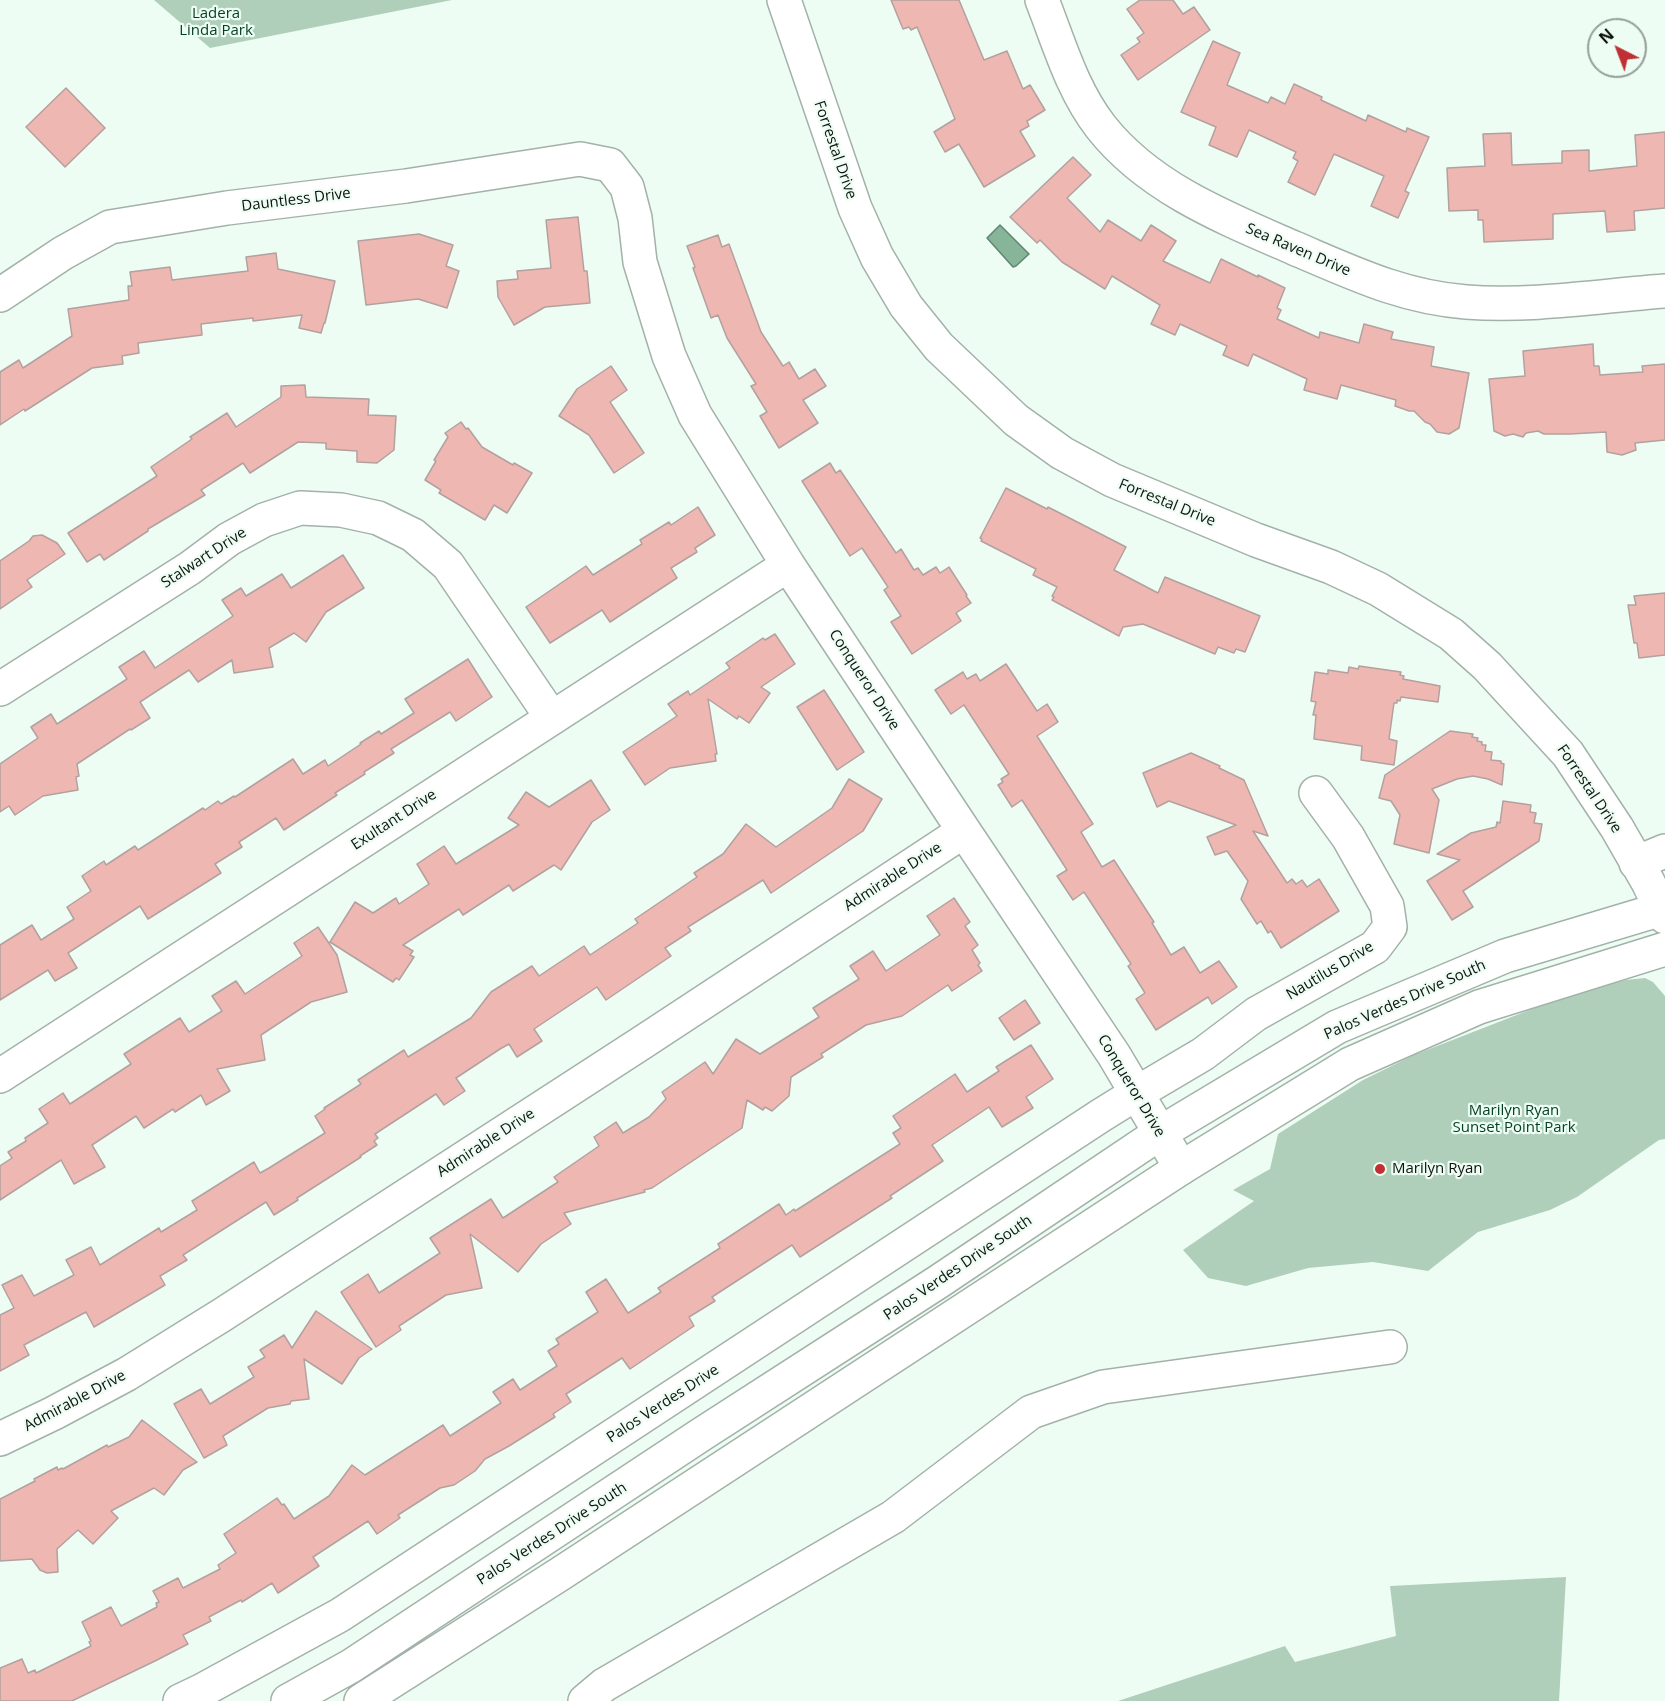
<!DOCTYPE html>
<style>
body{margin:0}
#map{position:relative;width:1665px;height:1701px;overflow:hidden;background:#eefdf3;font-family:"Open Sans",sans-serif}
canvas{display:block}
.north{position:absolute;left:1587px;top:18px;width:60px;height:60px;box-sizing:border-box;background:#eefdf3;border:2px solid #949f98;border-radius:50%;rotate:318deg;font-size:16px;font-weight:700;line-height:24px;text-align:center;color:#0d130f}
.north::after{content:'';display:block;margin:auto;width:21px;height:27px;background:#bf2f33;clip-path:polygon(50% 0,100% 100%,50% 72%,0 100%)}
</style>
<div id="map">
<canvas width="1665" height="1701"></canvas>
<div class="north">N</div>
</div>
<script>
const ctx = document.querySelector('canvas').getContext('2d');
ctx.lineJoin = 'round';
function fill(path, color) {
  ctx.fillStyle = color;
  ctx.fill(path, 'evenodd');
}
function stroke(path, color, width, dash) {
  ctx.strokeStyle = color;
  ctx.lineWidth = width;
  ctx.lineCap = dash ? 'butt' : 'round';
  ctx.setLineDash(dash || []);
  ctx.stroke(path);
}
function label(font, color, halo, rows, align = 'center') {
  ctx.font = font + ' "Open Sans",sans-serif';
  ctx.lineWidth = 4.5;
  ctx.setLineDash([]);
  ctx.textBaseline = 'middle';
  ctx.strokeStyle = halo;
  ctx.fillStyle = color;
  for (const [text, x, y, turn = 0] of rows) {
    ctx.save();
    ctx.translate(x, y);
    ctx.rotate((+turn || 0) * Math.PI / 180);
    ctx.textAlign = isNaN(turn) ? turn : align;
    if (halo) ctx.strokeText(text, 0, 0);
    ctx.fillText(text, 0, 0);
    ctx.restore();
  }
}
fill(new Path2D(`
 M154 0H452L210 48Z
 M1645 978 1653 982 1665 996V1139L1659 1140 1577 1197 1550 1210 1478 1232 1428 1271 1373 1262 1308 1268 1246 1286 1208 1278 1183 1250 1254 1201 1233 1190 1270 1169 1278 1134 1363 1080 1414 1055 1573 993 1626 980Z
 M1566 1577 1559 1701H1118L1285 1646 1295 1662 1396 1636 1390 1586Z`), '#afcfbb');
const water = new Path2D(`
 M1000 225 1029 254 1016 266 1013 267 987 238Z`);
fill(water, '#86b599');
stroke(water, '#628470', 1.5);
const building = new Path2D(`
 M891 0H959L984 60 1007 51 1023 89 1030 85 1045 110 1027 121 1029 126 1020 131 1035 156 984 187 959 144 945 152 934 132 955 119 917 27 911 30 909 27 903 29Z
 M1140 0H1173L1183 14 1194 7 1210 30 1138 80 1121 55 1140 42 1137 38 1144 33 1127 9Z
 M1213 41 1240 53 1227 85 1268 103 1271 97 1285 104 1294 84 1322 97 1321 100 1366 121 1368 115 1406 132 1407 128 1429 137 1405 191 1409 193 1398 218 1371 206 1384 176 1334 154 1315 195 1288 182 1298 161 1293 158 1296 152 1249 130 1237 157 1209 145 1216 127 1181 112Z
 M66 88 105 128 65 167 26 127Z
 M1665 132V208L1634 211 1635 230 1607 232 1605 211 1553 214V239L1484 242 1483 220H1478V210L1449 211 1447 168 1485 166 1483 134 1511 133 1512 165 1562 163V151L1589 150V171L1637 166 1635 135Z
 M1073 157 1091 175 1067 198 1100 232 1108 220 1141 241 1151 225 1176 241 1163 261 1210 283 1221 259 1258 277V275L1285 288 1277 308 1281 310 1277 319 1319 338 1320 332 1359 343 1364 324 1393 332 1391 339 1434 347 1431 366 1469 373 1459 428 1449 434 1437 432 1430 424 1425 422 1414 411H1409L1395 406 1396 400 1341 385 1337 399 1304 390 1307 379 1253 354 1248 366 1223 355 1227 346 1180 324 1175 335 1151 324 1160 305 1112 276 1105 289 1062 262 1040 240 1037 243 1010 217Z
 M578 217 584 271H587L590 303 545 307 514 325 498 297 497 281 518 279 517 271 551 268 546 220Z
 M419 234 453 245 446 266 459 271 447 308 418 299 366 305 358 241Z
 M718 235 722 247 729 244 761 332 783 366 789 362 799 379 815 369 826 386 803 400 818 423 779 448 760 416 767 412 751 386 756 384 727 338 718 315 711 318 693 268 695 267 687 246Z
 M276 253 278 269 335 281 325 323H324L321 333 299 328 302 315 253 321V318L201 324 202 335 138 343 139 353 122 356 123 364 92 368 25 411 24 409 0 425V372L19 360 23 368 72 336 68 309 129 300 128 286H132L130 272 170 267 172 280 248 271 246 257Z
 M1593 344 1594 366H1599L1600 375 1643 372 1642 366 1665 364V440L1635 443 1636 450 1622 455 1607 452 1606 432 1570 434H1544L1538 431 1526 433 1523 437 1513 434 1505 436 1494 431 1489 379 1525 376 1523 351Z
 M611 366 627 390 610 402 644 453 614 473 589 435 559 416 577 389Z
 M305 385 306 397 369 399 368 415 396 416 394 450 377 463 357 462V451L326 449V443L298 442 250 473 243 463 201 490 205 495 148 529V531L104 560 100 554 87 562 68 533 157 476 151 467 192 439 190 437 227 413 236 427 281 397V386Z
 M461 422 466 429 468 428 482 447 513 465 514 463 532 473 507 513 494 505 485 520 439 493 441 490 425 480 436 461 434 460 448 437 445 433Z
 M830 463 836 473 840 470 896 553 901 549 914 570 918 568 923 575 936 567 940 573 949 567 967 595 966 596 971 603 956 613 961 621 912 654 891 622 901 616 884 590 888 587 862 548 850 556 802 481Z
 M1006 488 1047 509 1048 507 1126 547 1114 570 1158 593 1165 577 1260 616 1245 652 1236 649 1234 653 1218 647 1215 654 1143 624 1123 627 1119 636 1052 600 1054 597 1052 596 1057 587 1033 575 1036 569 981 541 982 539 980 538Z
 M698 507 715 535 695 548 697 552 671 568 677 578 610 622 602 610 550 643 526 607 586 566 593 575 642 544 640 540 669 522 671 525Z
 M42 535 57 543 65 554 27 580 32 587 0 609V561L29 541 33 536Z
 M343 555 364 588 326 612 306 642 294 633 269 648 273 667 234 673 232 660 198 682 189 670 140 702 150 718 131 730 130 729 77 764 79 776 76 777 78 790 43 796 15 815 9 806 0 812V764L38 738 31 727 51 714 57 724 127 679 119 667 144 651 155 668 233 616 222 600 241 588 246 596 282 574 291 588Z
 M1665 593V655L1639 658 1637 643H1634L1628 605H1636L1634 596Z
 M775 634 795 664 761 687 770 693 749 723 739 716 737 719 708 699 717 754H715L716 761 670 768 645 785 623 752 677 716 668 704 688 691 690 695 730 668 726 663 763 638 765 640Z
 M468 659 492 697 456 721 450 712 391 749 394 753 364 772 365 774 335 793 337 795 284 830 276 818 239 842 242 847 215 864 221 873 148 919 140 906 68 953 77 968 55 981 48 970 0 1000V945L32 925 41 940 74 919 67 907 91 891 82 876 104 861 106 865 135 846 138 850 203 808 205 810 218 801 221 804 234 796 235 797 293 759 303 774 325 760 328 766 361 744 360 743 379 731 381 734 414 713 405 699Z
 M1006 664 1037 711 1047 704 1058 722 1037 736 1093 824 1081 832 1102 867 1114 860 1154 922 1152 923 1171 955 1184 947 1200 973 1219 961 1237 987 1212 1004 1208 997 1156 1030 1136 999 1145 993 1128 966 1131 964 1084 892 1073 900 1057 876 1067 870 1022 800 1012 807 998 785 1003 782 1001 779 1009 774 964 705 951 714 935 690 963 672 967 679 976 674 980 681Z
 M1359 666 1401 672 1400 675 1404 676 1403 679 1440 686 1438 702 1401 697 1400 701 1397 700V703H1394L1389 739 1397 741 1394 765 1361 760 1362 746 1314 739 1316 715H1313L1316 702 1311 701 1315 672 1328 674V670L1348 673 1349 667 1358 669Z
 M824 690 864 752 837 770 797 707Z
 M1450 731 1473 734 1472 737 1478 738 1477 741 1482 742V745H1486L1485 751 1492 752 1491 760 1501 761V763L1504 764 1502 785 1488 779 1473 776 1457 779 1432 789 1439 800 1429 853 1394 844 1400 815 1391 801 1379 798 1385 775Z
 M1191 753 1220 766 1219 768 1244 780 1268 836 1253 831 1287 883 1292 879 1296 884 1302 880 1307 887 1319 879 1339 911 1281 948 1271 931 1268 933 1261 921 1257 924 1241 899 1248 881 1227 851 1215 855 1207 837 1236 825 1169 801 1157 807 1143 773Z
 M849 779 882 799 863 831 771 893 763 880 707 915 688 927 691 931 665 948 671 956 606 1000 597 987 534 1029 542 1041 517 1057 509 1044 500 1049 456 1078 465 1091 444 1105 436 1094 375 1134 378 1138 374 1141 377 1145 360 1156 361 1157 297 1198 298 1200 274 1215 266 1202 183 1255 187 1260 160 1276 165 1285 94 1327 86 1312 24 1345 29 1355 0 1371V1315L14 1308 2 1285 22 1275 34 1296 74 1275 66 1260 91 1247 100 1265 159 1228 161 1232 197 1210 192 1201 254 1162 260 1173 269 1168 325 1133 315 1116 325 1109 324 1108 361 1084 358 1080 404 1050 408 1057 471 1018 491 992 532 966 539 976 584 946 590 955 638 923 635 919 697 877 694 873 723 854 746 824 776 847 832 808Z
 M591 780 610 810 592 822 561 870 554 865 513 891 509 885 463 915 459 909 403 945 413 951 410 955 414 957 399 980 396 978 393 982 330 942 355 902 373 913 396 898 399 904 429 884 417 864 444 846 456 864 519 825 508 818 526 792 549 807Z
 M1503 801 1531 805 1530 812 1536 813 1534 823 1542 824 1539 841 1463 891 1473 907 1452 920 1427 881 1460 860 1437 854 1471 833 1496 827 1497 822 1500 823Z
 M954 898 970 922 965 926 978 945 972 950 980 963 978 965 982 971 952 991 948 985 902 1016 866 1025 821 1054 823 1057 791 1077 789 1096 772 1111 765 1107 763 1110 747 1100 742 1128 652 1188 644 1190 645 1192 564 1213 571 1224 541 1244 518 1272 470 1234 482 1288 446 1295 399 1326 401 1330 376 1347 341 1292 368 1274 379 1293 440 1253 430 1238 491 1199 503 1218 558 1182 554 1177 599 1146 594 1137 616 1122 623 1133 649 1117 666 1099 662 1092 705 1062 713 1074 736 1039 760 1054 819 1017 813 1008 859 979 850 966 873 951 886 971 940 935 927 916Z
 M318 927 337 955 347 992 311 1002 261 1035 265 1060 217 1069 230 1091 206 1105 201 1095 175 1112 173 1109 144 1128 136 1116 92 1145 105 1167 74 1184 61 1160 0 1200V1166L12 1158 8 1152 26 1141 25 1138 48 1123 39 1109 63 1093 70 1104 131 1064 124 1054 180 1018 189 1032 222 1011 212 996 236 981 245 994 302 956 294 943Z
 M1025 1000 1040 1023 1014 1040 999 1018Z
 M1031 1045 1053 1079 1026 1097 1033 1108 1002 1127 989 1107 932 1145 943 1161 890 1196 892 1198 800 1257 792 1245 712 1297 715 1301 689 1317 694 1326 630 1369 622 1358 566 1394 571 1402 553 1414 555 1417 509 1446 485 1459 475 1471 454 1485 440 1488 423 1499 398 1515 400 1518 377 1534 368 1521 313 1557 319 1566 278 1593 272 1583 242 1602 241 1600 209 1617 211 1621 183 1635 188 1644 155 1661 72 1701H0V1668L22 1659 28 1673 35 1670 36 1673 91 1646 89 1642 91 1641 82 1622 111 1607 121 1626 157 1607 156 1603 159 1602 153 1591 178 1578 183 1588 220 1569 218 1565 236 1553 224 1534 277 1498 282 1505 284 1504 294 1519 329 1496 352 1465 365 1475 443 1425 450 1436 501 1403 493 1392 513 1379 520 1390 557 1366 548 1351 559 1344 556 1339 598 1312 586 1292 606 1279 628 1313 661 1292 658 1288 720 1248 718 1244 779 1204 786 1215 794 1209 795 1211 900 1144 893 1133 901 1128 893 1116 955 1074 967 1092 999 1071 996 1067Z
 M316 1311 372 1349 359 1358 342 1384 304 1359 309 1399 291 1401 290 1404 268 1408 223 1436 227 1445 204 1458 174 1404 201 1389 210 1404 254 1377 248 1367 265 1357 260 1350 284 1335 292 1348Z
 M142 1420 197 1462 183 1470 164 1495 154 1488 111 1511 118 1518 93 1544 78 1530 57 1549 58 1572 47 1573 40 1570 32 1559 0 1561V1499L35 1481 34 1479 57 1467 58 1470 62 1468 63 1469 107 1445 108 1447 129 1437Z`);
fill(building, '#eeb7b2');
stroke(building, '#b2a19f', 1.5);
const minor = new Path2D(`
 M784 0 855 208 877 257 906 306 939 347 1016 420 1062 453 1112 480 1256 540 1331 567 1378 589 1451 634 1487 666 1568 754 1617 828 1648 882 1665 917
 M1042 0C1059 43 1072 90 1101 127 1149 188 1225 218 1294 248 1353 273 1402 297 1466 302 1532 307 1599 296 1665 291
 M0 295 63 253 110 227 227 208 406 186 580 159 610 165 627 187 635 218 640 262 669 356 695 415 788 565 964 831 1114 1055 1181 1168
 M0 689 190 568 229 539 264 520 300 508 341 510 378 518 413 535 448 565 552 718
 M1636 863 1665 851
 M0 1076 788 565
 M0 1439 54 1413 127 1374 222 1315 643 1042 964 831
 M180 1701 201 1691 340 1615 1100 1116 1137 1093 1203 1054 1256 1014 1375 947 1390 927 1387 906 1348 837 1316 793
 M585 1701 604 1685 893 1517 1031 1412 1103 1387 1390 1347`);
const major = new Path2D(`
 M288 1701 351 1666 702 1434 938 1282 1160 1133 1337 1027 1505 956 1665 908
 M361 1701 560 1574 1181 1168 1350 1064 1479 1007 1665 949`);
stroke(minor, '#a3b2a9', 36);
stroke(major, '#a3b2a9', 36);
stroke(minor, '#fff', 33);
stroke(major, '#fff', 33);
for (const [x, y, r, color] of [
 [1380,1169,6,"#bf2f33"]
]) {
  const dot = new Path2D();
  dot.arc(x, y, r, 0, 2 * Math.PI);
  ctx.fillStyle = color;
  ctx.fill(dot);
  stroke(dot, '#eefdf3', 2);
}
label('15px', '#003f24', '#eefdf3', [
 ["Ladera",216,14],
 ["Linda Park",216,31],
 ["Marilyn Ryan",1514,1111],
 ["Sunset Point Park",1514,1128]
]);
label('15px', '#0d130f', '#eefdf3', [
 ["Forrestal Drive",835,150,71],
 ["Dauntless Drive",296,200,-7],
 ["Sea Raven Drive",1298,250,23],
 ["Forrestal Drive",1167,503,22],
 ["Stalwart Drive",204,558,-33],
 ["Conqueror Drive",864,680,57],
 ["Forrestal Drive",1589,789,56],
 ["Exultant Drive",394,820,-33],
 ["Admirable Drive",893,877,-33],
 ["Nautilus Drive",1330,971,-31],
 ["Palos Verdes Drive South",1405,1000,-24],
 ["Conqueror Drive",1131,1086,59],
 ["Admirable Drive",486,1143,-33],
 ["Palos Verdes Drive South",958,1268,-34],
 ["Admirable Drive",75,1401,-28],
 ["Palos Verdes Drive",663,1404,-33],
 ["Palos Verdes Drive South",552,1534,-33]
]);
label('15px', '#0d130f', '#eefdf3', [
 ["Marilyn Ryan",1392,1169]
], 'left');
</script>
